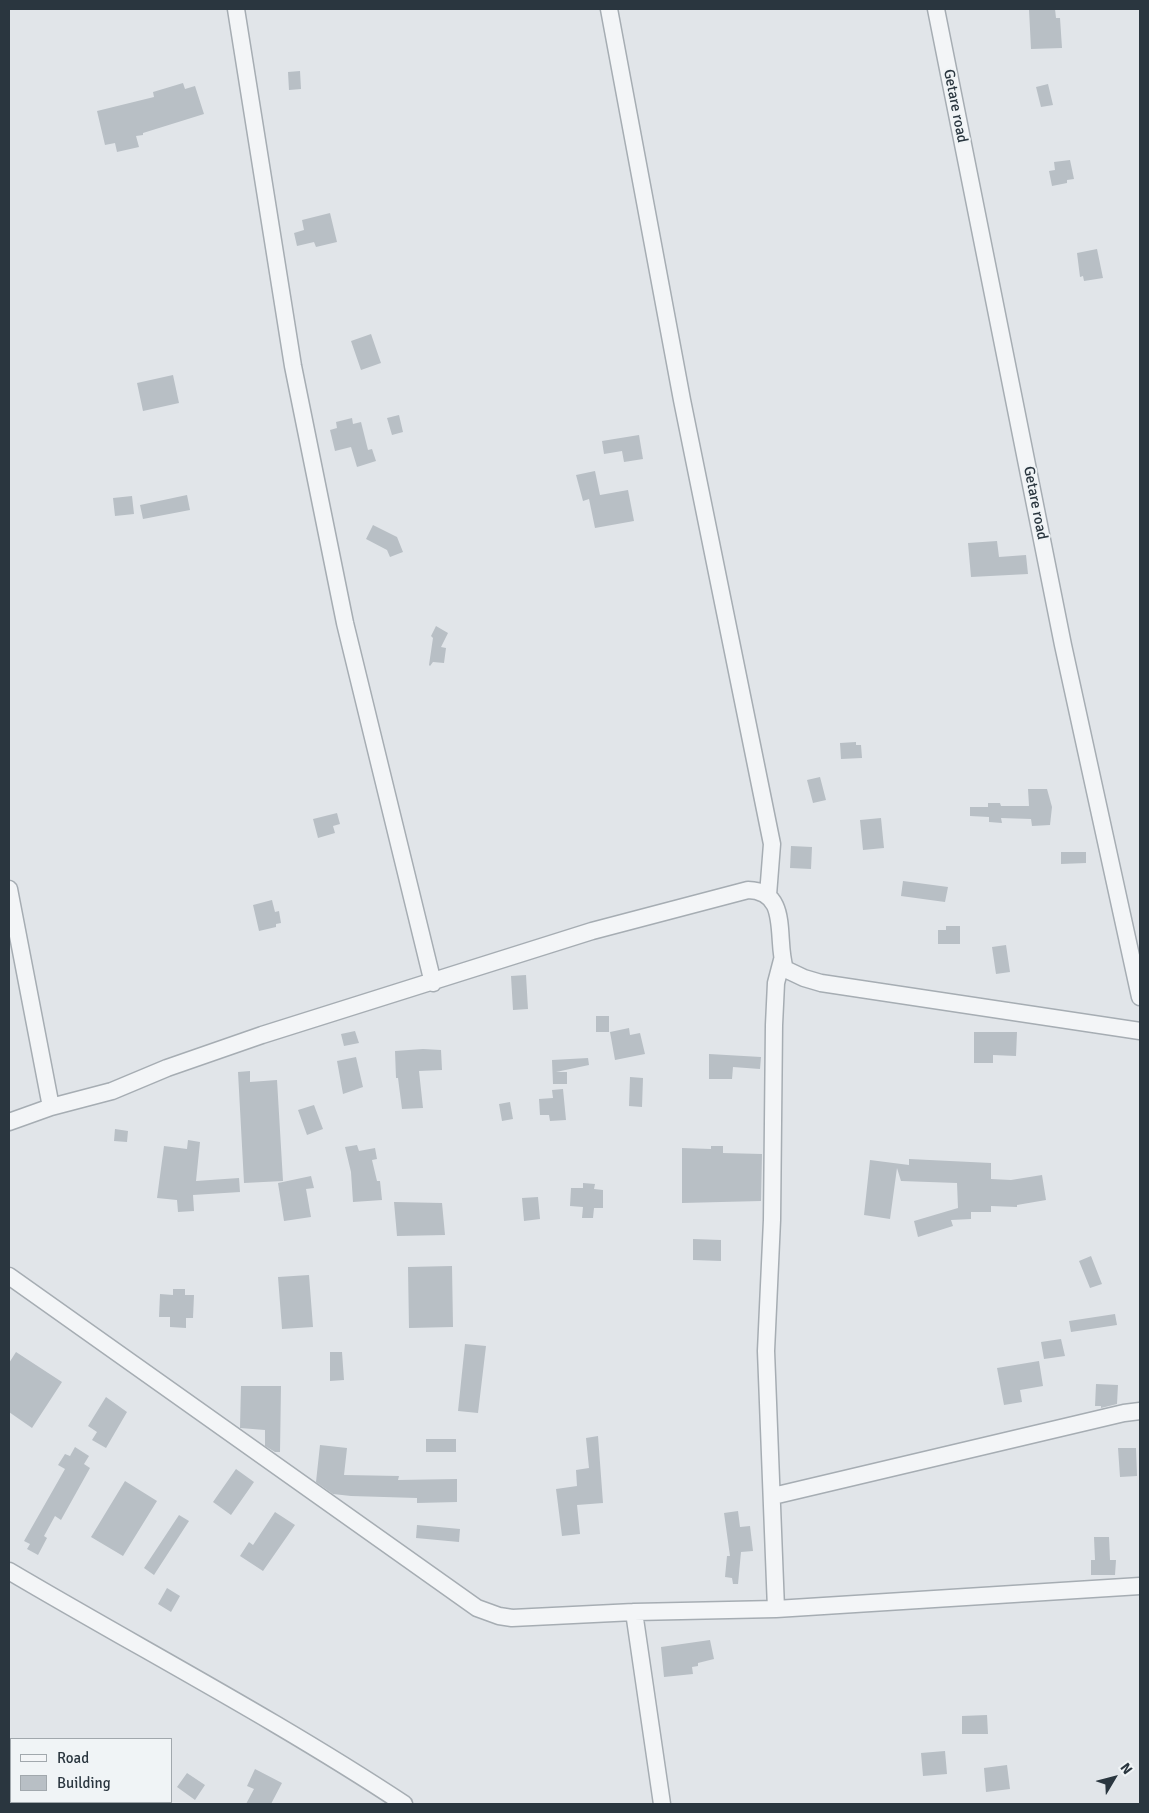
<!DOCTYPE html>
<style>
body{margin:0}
#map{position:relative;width:1149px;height:1813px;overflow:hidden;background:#e1e5e9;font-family:Signika,sans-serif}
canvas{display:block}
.frame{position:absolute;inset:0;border:10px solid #2a363f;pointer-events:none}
.legend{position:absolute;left:10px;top:1738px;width:162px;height:65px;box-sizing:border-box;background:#f0f4f6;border:1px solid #a1a8ad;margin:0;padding:6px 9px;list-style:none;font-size:15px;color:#2a363f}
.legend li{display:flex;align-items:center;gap:10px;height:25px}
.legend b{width:25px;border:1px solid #a1a8ad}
.north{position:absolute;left:1089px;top:1753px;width:50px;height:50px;-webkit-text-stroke:4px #f0f4f6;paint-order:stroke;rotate:53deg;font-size:14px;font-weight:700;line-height:20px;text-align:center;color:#2a363f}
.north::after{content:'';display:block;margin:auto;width:18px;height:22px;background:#2a363f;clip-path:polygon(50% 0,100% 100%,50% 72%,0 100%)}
</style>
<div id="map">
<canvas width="1149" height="1813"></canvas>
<div class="frame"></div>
<ul class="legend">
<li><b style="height:6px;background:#f3f5f7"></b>Road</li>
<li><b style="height:14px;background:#b8bfc5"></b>Building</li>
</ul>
<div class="north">N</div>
</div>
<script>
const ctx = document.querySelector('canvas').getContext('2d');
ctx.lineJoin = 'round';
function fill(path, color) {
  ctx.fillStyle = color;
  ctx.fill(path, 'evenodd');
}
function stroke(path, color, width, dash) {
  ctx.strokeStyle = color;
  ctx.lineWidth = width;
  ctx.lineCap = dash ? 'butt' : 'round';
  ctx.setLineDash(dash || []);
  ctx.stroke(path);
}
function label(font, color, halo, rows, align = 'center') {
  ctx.font = font + ' Signika,sans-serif';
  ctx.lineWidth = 4;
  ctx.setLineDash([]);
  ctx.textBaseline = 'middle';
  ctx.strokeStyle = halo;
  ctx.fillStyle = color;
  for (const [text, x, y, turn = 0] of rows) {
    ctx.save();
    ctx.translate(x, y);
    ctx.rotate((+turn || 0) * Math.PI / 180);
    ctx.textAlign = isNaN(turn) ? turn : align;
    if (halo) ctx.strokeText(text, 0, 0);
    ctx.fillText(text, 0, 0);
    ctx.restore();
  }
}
fill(new Path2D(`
 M1029 9H1055L1056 18H1060L1062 48 1031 49Z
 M300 71 301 89 289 90 288 72Z
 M183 83 185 89 195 86 204 114 143 133V135L136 136 139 147 117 152 115 143 105 145 97 111 154 97 153 92Z
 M1048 84 1053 105 1041 107 1036 87Z
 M1070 160 1074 179 1067 180V183L1052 186 1049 171 1055 170 1054 162Z
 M330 213 337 242 316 247 314 242 297 246 294 233 304 230 302 220Z
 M1097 249 1103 278 1084 281 1083 276 1080 277 1077 253Z
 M371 334 381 363 361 370 351 341Z
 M173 375 179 403 143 411 137 383Z
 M399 415 403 432 392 435 387 418Z
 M352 418 353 424 361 422 368 450 372 449 376 461 357 467 351 447 335 451 330 430 337 428 336 422Z
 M639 435 643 459 624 462 622 451 604 454 602 441Z
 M595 471 600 495 628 490 634 521 595 528 589 499 583 501 576 475Z
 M187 495 190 510 143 519 140 505Z
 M132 496 134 514 115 516 113 498Z
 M373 525 397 537 403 552 390 557 387 550 366 539Z
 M997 541 999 557 1026 555 1028 574 971 577 968 543Z
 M436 626 448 633 441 647 446 648 444 663 433 662 430 666 429 665 433 638 431 636Z
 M856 742V745H861L862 758 841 759 840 743Z
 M820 777 826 800 813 803 807 780Z
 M1028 789H1047L1052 807 1050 825 1032 826 1031 819 1001 818 1002 823 989 822V817L970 816V807H988V803H1000L1001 806H1029Z
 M337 813 340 824 333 826 335 833 318 838 313 819Z
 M881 818 884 848 863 850 860 820Z
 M791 846 812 847 811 869 790 868Z
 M1061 852H1086V863L1061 864Z
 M903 881 948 887 945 902 901 896Z
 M272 900 275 912 279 911 281 923 276 924V927L259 931 253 905Z
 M946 926H960V944H938V930H946Z
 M1006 945 1010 972 996 974 992 947Z
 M526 975 528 1009 513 1010 511 976Z
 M596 1016H609V1032H596Z
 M629 1028 630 1035 640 1033 645 1054 615 1060 610 1032Z
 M355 1031 359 1043 344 1046 341 1034Z
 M974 1032H1017L1016 1056 993 1055V1063H974Z
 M423 1049 441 1050 442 1070 419 1071 423 1108 402 1109 398 1078H396L395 1051Z
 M709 1054 761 1057 760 1069 733 1067 732 1079H709Z
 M356 1057 363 1087 343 1094 337 1061Z
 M588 1058 589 1065 556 1072H567V1084H553L552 1060Z
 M250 1071V1082L277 1080 283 1181 244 1183 238 1072Z
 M630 1077 643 1078 642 1107 629 1106Z
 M563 1089 566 1120 550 1121 549 1115H540L539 1099 553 1098 552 1090Z
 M510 1102 513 1119 502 1121 499 1104Z
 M314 1105 323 1129 307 1135 298 1110Z
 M115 1129 128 1131 127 1142 114 1141Z
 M188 1140 200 1142 196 1181 239 1178 240 1192 193 1195 194 1211 178 1212 177 1200 157 1198 164 1146 187 1149Z
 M357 1145 359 1151 375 1148 377 1159 372 1160 377 1181H380L382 1200 353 1202 351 1172 345 1147Z
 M711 1146H723V1153L762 1154 761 1201 682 1203V1148L711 1149Z
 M909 1159 991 1163V1179L1011 1180 1042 1175 1046 1200 1017 1205V1207L991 1206V1212H971V1219L951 1220 953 1226 918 1237 914 1221 958 1208 957 1183 901 1181 897 1168 890 1219 864 1215 870 1160 909 1165Z
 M311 1176 314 1188 306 1189 311 1217 284 1221 278 1183Z
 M583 1183 595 1184 594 1189 603 1190V1208H594L593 1218H582L583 1207 570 1206 571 1188H583Z
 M538 1197 540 1219 524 1221 522 1198Z
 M394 1202 442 1203 445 1235 397 1236Z
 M693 1239 721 1240V1261L693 1260Z
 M1091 1256 1102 1284 1090 1288 1079 1261Z
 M452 1266 453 1327 409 1328 408 1267Z
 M309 1275 313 1327 282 1329 278 1277Z
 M173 1289H185V1295H194L193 1318H186V1328L170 1327V1317H159L160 1294 173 1295Z
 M1115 1314 1117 1325 1071 1332 1069 1321Z
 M1061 1339 1065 1356 1044 1359 1041 1342Z
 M465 1344 486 1346 478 1413 458 1411Z
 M16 1352 62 1382 32 1428 9 1412V1363Z
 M330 1352H342L344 1380 330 1381Z
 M1039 1361 1043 1386 1020 1390 1022 1402 1004 1405 997 1368Z
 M1096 1384 1118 1385 1117 1404 1101 1408V1406H1095Z
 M241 1386H281L280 1452H275L265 1446V1430L240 1428Z
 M106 1397 127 1412 106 1448 92 1440 97 1432 88 1426Z
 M598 1436 603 1503 577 1505 580 1534 562 1536 556 1489 577 1486 576 1470 589 1468 586 1438Z
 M426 1439H456V1452H426Z
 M320 1445 347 1448 344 1475 399 1476 398 1480 457 1479V1502L417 1503V1498L351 1496 333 1494 316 1482Z
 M75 1447 89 1456 84 1464 90 1468 61 1520 55 1516 44 1536 47 1538 38 1555 27 1549 30 1544 24 1541 65 1469 58 1465 65 1454 70 1456Z
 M1118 1448H1136L1137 1476 1120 1477Z
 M236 1469 254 1482 231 1515 213 1502Z
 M125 1481 157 1501 123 1556 91 1537Z
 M738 1511 740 1527 750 1526 753 1551 741 1552 738 1584H733L732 1578 725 1577 727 1556H730L724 1513Z
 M275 1512 295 1525 263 1571 240 1556 249 1542 253 1545Z
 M179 1515 189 1521 154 1575 144 1568Z
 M417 1525 460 1529 459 1542 416 1538Z
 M1094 1537H1109L1110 1560H1116L1115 1575H1091V1560H1095Z
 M167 1588 180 1596 171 1612 158 1604Z
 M710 1640 714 1659 698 1663V1666L692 1667 693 1674 664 1677 661 1647Z
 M987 1715 988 1734H962V1716Z
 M945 1751 947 1774 923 1776 921 1753Z
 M1007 1765 1010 1789 986 1792 984 1768Z
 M255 1769 282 1783 271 1804H246L254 1789 247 1786Z
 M187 1773 205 1785 195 1800 177 1787Z`), '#b8bfc5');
const street = new Path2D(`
 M236 9 293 366 345 623 433 983
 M609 9 682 400 772 844 768 895
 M936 9 1063 645 1140 997
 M9 889 51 1107
 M9 1122 51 1107 112 1091 167 1068 262 1035 592 931 748 890C791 891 775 940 785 969L804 978 821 983 1140 1031
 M9 1276 477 1608 499 1616 512 1618 634 1612 776 1609 1140 1586
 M773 1496 1124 1413 1140 1411
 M9 1571C141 1649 277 1720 404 1804
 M776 1609 766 1351 772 1220 774 1025 776 983 782 960
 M634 1612 662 1804`);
stroke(street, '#a6adb3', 19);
stroke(street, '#f3f5f7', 16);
label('15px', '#2a363f', '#f0f4f6', [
 ["Getare road",955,106,79],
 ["Getare road",1035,503,79]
]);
</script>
